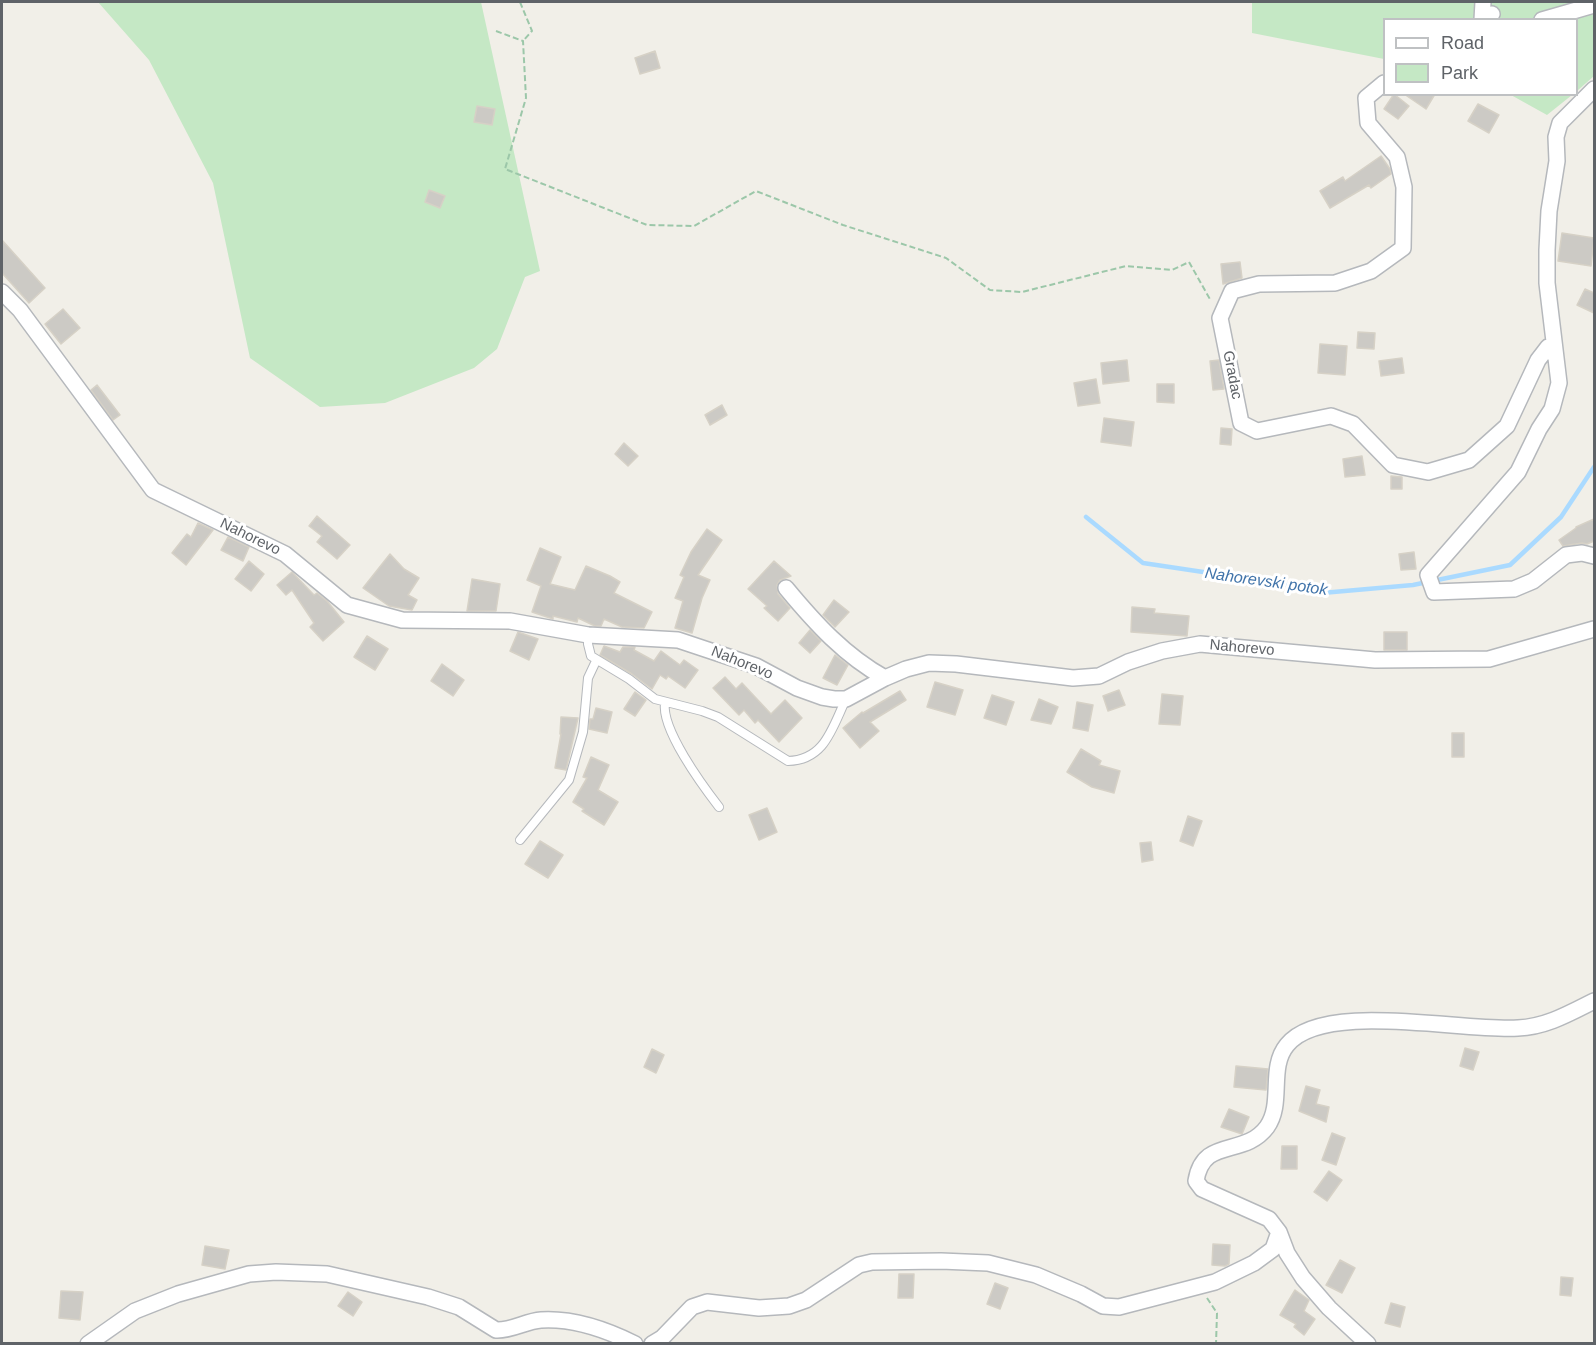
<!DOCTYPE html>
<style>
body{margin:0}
#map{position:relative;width:1596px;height:1345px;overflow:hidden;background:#f1efe8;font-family:Helvetica,sans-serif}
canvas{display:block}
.frame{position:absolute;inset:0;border:3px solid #5f6368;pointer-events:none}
.legend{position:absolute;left:1383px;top:18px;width:195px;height:78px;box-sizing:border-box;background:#fff;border:2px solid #bfc1c3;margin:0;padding:8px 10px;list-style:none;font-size:18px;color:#5f6368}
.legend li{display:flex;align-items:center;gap:12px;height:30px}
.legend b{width:30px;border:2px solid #bfc1c3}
</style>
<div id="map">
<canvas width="1596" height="1345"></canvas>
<div class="frame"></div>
<ul class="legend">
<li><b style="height:8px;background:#fff"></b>Road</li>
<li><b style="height:16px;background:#c5e8c5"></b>Park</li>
</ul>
</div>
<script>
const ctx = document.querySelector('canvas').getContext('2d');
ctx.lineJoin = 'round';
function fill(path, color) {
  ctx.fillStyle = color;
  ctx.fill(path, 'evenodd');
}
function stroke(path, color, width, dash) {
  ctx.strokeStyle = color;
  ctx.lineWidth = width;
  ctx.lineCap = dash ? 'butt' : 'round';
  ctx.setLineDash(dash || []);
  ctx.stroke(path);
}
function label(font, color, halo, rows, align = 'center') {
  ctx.font = font + ' Helvetica,sans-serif';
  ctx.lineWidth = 6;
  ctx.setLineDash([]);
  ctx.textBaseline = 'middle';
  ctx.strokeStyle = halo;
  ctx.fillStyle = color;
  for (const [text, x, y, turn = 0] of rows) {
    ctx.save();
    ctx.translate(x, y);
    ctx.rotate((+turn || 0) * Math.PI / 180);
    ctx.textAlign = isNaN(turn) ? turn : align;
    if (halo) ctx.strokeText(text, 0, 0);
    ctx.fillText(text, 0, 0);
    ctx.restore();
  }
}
fill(new Path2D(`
 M98 2H481L540 271 525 277 497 349 474 368 385 403 320 407 250 358 213 183 149 60Z
 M1252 2H1594V76L1577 91 1576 20H1384V59L1252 33Z
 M1511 95H1572L1547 115Z`), '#c5e8c5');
stroke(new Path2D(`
 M1086 517 1143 563 1290 585 1322 593 1413 585 1510 565 1561 517 1594 467`), '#aadaff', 4.5);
const building = new Path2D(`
 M655 51 660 68 640 74 635 58Z
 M1394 94 1409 106 1398 119 1384 109Z
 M1404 94H1435L1426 109Z
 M1478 104 1499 115 1489 133 1468 121Z
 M477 106 495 109 492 125 474 122Z
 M1381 156 1390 169 1391 174 1371 188 1369 185 1330 208 1320 191 1343 177 1345 181Z
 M429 190 445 196 440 208 425 202Z
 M1562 233 1594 238 1591 266 1558 261Z
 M2 240 45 288 29 303 2 273Z
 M1240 262 1242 278 1223 284 1221 264Z
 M1585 289 1594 293V313L1577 305Z
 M63 309 80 328 61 344 45 324Z
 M1358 332 1375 333 1374 349 1357 348Z
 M1320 344 1347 346 1345 375 1318 373Z
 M1402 358 1404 373 1381 376 1379 361Z
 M1127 360 1129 381 1103 384 1101 363Z
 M1219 360 1224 389 1213 390 1210 361Z
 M1096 379 1100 403 1078 406 1074 383Z
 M1157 384H1174V403L1157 402Z
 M97 385 120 415 113 420 91 390Z
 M722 405 727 415 710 425 705 415Z
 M1104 418 1134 422 1131 446 1101 442Z
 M1221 428 1232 429 1231 445 1220 444Z
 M624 443 638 456 628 466 615 454Z
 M1362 456 1365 475 1345 477 1343 459Z
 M1391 476 1402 477V489H1391Z
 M317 516 350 545 337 559 317 542 322 536 309 526Z
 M1594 519V541L1587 544 1582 543 1563 546 1559 540 1576 528V527Z
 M198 523 213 530 186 565 172 553 187 534 191 537Z
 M707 529 722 540 698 575 710 580 702 598 692 633 675 628 683 601 675 598 684 577 680 575 691 552Z
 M228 537 249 547 243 561 221 550Z
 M540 548 561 557 550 584 575 590 586 566 610 576 620 582 614 593 652 612 644 628 622 627 604 619 601 626H595L578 618 577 622 553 616V619L532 612 541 586 527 580Z
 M1414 552 1416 569 1401 570 1399 554Z
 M390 554 404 569 419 578 408 595 417 600 412 610 389 606 363 588Z
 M249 561 264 574 251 591 235 579Z
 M774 561 791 576 780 580 777 585 778 594 790 608 778 621 764 608 767 606 748 589Z
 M292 572 314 595 317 593 327 601 344 622 323 641 310 627 314 623 292 590 286 595 277 585Z
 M472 579 500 584 496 611H467Z
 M834 600 849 612 835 627 823 615Z
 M1132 607 1155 609 1154 613 1189 616 1187 636 1131 632Z
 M810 630 821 641 810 653 799 643Z
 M518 632 538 639 529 660 510 651Z
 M1384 632H1407V650H1384Z
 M367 636 388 649 375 670 354 657Z
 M604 646 620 652 623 647H635L634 650 654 661 661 651 680 665 684 660 698 670 685 688 668 676 666 679 660 675 652 689 632 674 600 655Z
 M835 655 848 665 837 685 823 678Z
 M442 664 464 680 453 696 431 681Z
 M725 677 736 689 742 683 771 714 785 700 802 718 779 742 758 720 755 723 744 710 739 715 713 688Z
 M935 682 963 690 955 715 927 707Z
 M1119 690 1125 705 1108 711 1103 696Z
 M900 691 906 700 870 722 879 731 860 748 843 728 862 712 863 713Z
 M635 692 646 700 635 716 624 709Z
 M1162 694 1183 696 1180 725 1159 724Z
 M992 695 1014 702 1006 725 984 718Z
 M1039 699 1058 707 1051 724 1031 720Z
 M1077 702 1093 705 1088 731 1073 728Z
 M596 708 612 712 607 733 589 729 590 719H593Z
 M561 717 578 718 566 770 555 768 561 734H560Z
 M1452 733H1464V757H1452Z
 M1081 749 1101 761 1099 765 1120 771 1114 793 1092 787 1067 772Z
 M591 757 609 765 598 790 618 802 604 825 582 811 584 809 573 802 587 778 583 777Z
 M767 808 777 832 759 840 749 815Z
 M1188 816 1202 821 1193 846 1180 841Z
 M540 841 563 855 548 878 525 864Z
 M1151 842 1153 860 1142 862 1140 843Z
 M1465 1048 1479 1052 1473 1070 1460 1066Z
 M652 1049 664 1055 656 1073 644 1067Z
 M1236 1066 1268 1069 1266 1090 1234 1087Z
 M1306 1086 1320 1090 1316 1104 1329 1107 1326 1122 1299 1111Z
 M1229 1109 1249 1117 1242 1134 1221 1127Z
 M1332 1133 1345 1138 1336 1165 1322 1160Z
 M1282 1146H1297V1169H1281Z
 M1329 1171 1342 1180 1327 1201 1314 1192Z
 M1213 1244 1230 1245 1229 1264 1225 1266 1212 1265Z
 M205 1246 229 1250 225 1269 202 1265Z
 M1340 1260 1355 1268 1342 1293 1326 1285Z
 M899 1274H914L913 1298H898Z
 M1561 1277 1573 1278 1571 1296 1560 1295Z
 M995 1283 1008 1288 1000 1309 987 1304Z
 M1295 1290 1309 1300 1304 1311 1315 1319 1304 1335 1294 1327 1296 1324 1280 1315Z
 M61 1291 83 1292 80 1320 59 1318Z
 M348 1292 362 1302 353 1316 338 1306Z
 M1391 1303 1405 1307 1400 1327 1385 1323Z`);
fill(building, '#cccac5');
stroke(building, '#d6d1c6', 1.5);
const service = new Path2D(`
 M588 635V644L591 656 629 679 655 699 702 711 718 717 788 761C825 760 832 728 846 699
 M665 703C661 729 702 785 719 807
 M520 840 569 780 583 732 588 678 596 661`);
const minor = new Path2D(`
 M1483 2 1482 20 1492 14
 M1542 20 1594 5
 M1384 83 1366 98 1368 123 1397 157 1404 187 1403 248 1371 271 1335 283 1259 284 1232 291 1220 318 1241 423 1257 431 1331 416 1353 424 1393 465 1428 472 1469 460 1507 426 1538 360 1548 347 1555 356
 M1594 89 1560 123 1556 137 1557 161 1549 211 1547 250V283L1559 383 1552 409 1539 429 1518 472 1428 575 1434 592 1514 589 1533 581 1566 555 1582 553 1594 556
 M2 292 20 310 153 490 285 554 347 605 402 620 510 621 588 635 678 640 756 666 797 688 822 697 834 699H846L885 678 906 669 929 663 956 664 1073 678 1099 676 1128 662 1162 651 1200 644 1375 660 1489 659 1594 629
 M786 588C815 623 845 656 885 678
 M88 1344 135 1311 178 1294 249 1274 276 1272 327 1274 428 1297 459 1307 496 1330C511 1331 526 1321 541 1320 573 1318 607 1330 635 1344
 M652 1344 662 1338 692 1307 707 1302 759 1308 789 1306 806 1300 859 1265 872 1262 941 1261 988 1263 1036 1275 1081 1294 1103 1306 1119 1307 1215 1282 1254 1263 1273 1249 1279 1232
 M1368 1344 1329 1308 1303 1278 1287 1253 1279 1232 1269 1219 1202 1189 1196 1181C1203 1136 1244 1158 1267 1127 1284 1103 1268 1068 1287 1045 1323 1000 1463 1032 1518 1028 1546 1027 1570 1013 1594 1001`);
stroke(service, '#b5b8bc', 10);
stroke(minor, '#b5b8bc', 18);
stroke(new Path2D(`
 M520 2 532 31 523 41
 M496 31 523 41 526 98 505 169 647 225 694 226 756 191 843 225 946 258 990 290 1022 292 1126 266 1172 270 1189 262 1211 301
 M1207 1298 1217 1313 1216 1344`), '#9cc7a9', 2, [6, 3]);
stroke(service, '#fff', 8);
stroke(minor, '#fff', 15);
label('15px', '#5f6368', '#fff', [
 ["Gradac",1232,375,79],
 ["Nahorevo",250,537,26],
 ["Nahorevo",1242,648,5],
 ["Nahorevo",742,663,22]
]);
label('italic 16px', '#4174aa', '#fff', [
 ["Nahorevski potok",1266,582,8]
]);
</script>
